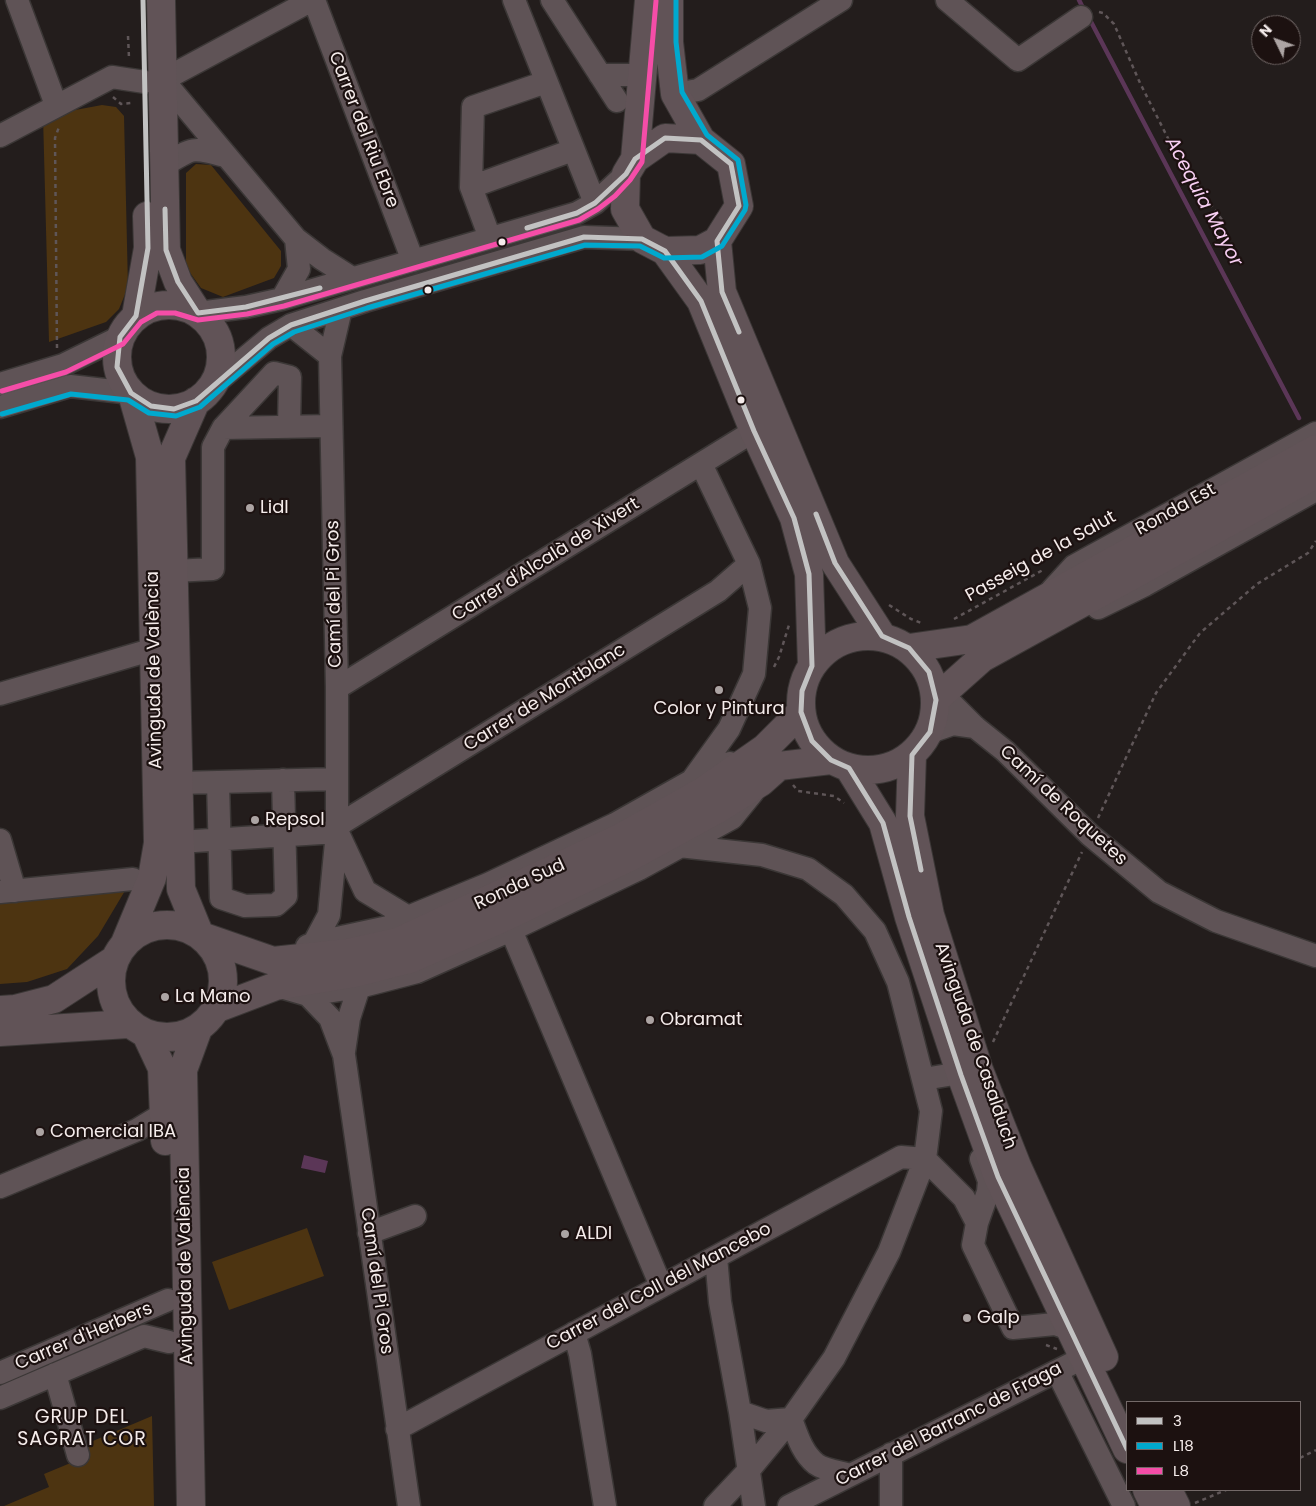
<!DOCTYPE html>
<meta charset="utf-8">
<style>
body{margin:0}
#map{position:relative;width:1316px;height:1506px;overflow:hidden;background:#231d1c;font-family:Poppins,sans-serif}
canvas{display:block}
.legend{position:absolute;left:1126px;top:1401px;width:175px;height:90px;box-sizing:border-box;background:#1c1110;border:1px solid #736968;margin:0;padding:6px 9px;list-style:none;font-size:15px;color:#f5eceb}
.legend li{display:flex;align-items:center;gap:10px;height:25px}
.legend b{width:25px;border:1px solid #736968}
.north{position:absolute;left:1251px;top:15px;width:50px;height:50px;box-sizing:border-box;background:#1c1110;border:1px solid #736968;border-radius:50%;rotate:312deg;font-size:14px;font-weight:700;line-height:20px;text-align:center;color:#f5eceb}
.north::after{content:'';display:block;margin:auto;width:18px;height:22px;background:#aca4a3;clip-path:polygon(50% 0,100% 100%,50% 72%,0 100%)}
</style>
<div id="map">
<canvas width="1316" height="1506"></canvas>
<ul class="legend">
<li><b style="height:6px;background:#c2c2c2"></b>3</li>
<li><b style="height:6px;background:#00a9ce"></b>L18</li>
<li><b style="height:6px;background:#f54da8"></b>L8</li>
</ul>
<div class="north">N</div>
</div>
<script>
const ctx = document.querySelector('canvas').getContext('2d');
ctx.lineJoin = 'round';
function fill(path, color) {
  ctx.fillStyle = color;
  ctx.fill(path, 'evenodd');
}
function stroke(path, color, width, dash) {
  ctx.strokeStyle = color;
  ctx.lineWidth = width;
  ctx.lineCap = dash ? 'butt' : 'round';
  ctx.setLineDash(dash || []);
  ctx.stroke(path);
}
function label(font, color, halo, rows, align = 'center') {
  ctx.font = font + ' Poppins,sans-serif';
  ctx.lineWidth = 4.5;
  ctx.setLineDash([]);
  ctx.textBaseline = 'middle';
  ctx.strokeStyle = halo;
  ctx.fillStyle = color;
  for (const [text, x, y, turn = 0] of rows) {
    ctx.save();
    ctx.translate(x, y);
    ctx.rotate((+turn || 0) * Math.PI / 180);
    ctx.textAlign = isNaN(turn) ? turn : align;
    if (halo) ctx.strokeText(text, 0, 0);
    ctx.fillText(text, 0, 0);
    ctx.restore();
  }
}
fill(new Path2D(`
 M102 105 116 107 124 116 128 287 119 309 106 322 49 342 43 116Z
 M196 164 211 165 281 251V266L274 278 223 297 201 288 186 267V173Z
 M129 884 98 936 67 969 27 982 0 984V898Z
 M307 1228 324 1276 229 1310 212 1262Z
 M152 1416 154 1506H4L49 1487 44 1474 85 1457 81 1446Z`), '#4d3411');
fill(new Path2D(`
 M304 1155 328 1161 325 1173 301 1168Z`), '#5b3657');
stroke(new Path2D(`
 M1079 0 1085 12
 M1089 18 1299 418`), '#5b3657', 4.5);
const minor = new Path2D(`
 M17 0 56 105
 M312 0 163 80 296 239 322 259 352 278
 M314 0 413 261
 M514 0 595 203
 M552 0 617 101
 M947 0 1018 60 1081 17
 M600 75H642
 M675 94 698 90 841 0
 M0 136 112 77 145 82
 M165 165C193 147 193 147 225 156
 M471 187 573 150
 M490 238 471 187 473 107 546 82
 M282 299 299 269 296 239
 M198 313 246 307 282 299 577 213 595 203 626 174
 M291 325 330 356
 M0 384 63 365 120 337
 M213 385 269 338 291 325 365 301 584 237 642 239
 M0 407 70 386 131 393
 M223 428 274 373 290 377 289 427
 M174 571 213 569V447L223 428 331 426
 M1052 590 1074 566 1316 433
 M1098 608 1145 585 1316 490
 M337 688 754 431
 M0 694 154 649
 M936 700 952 704 975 727 1005 751 1090 835 1159 892 1216 921 1316 956
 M930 732 953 724 975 727
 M693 779 729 729 754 674 760 608 749 564 701 464
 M218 782 221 898 245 906 276 905 286 896 283 780
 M178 783 337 779
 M337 826 718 591 749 564
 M338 833 365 891 408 917
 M0 840 15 891
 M179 842 337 832
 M679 846 762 855 808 869 844 895 875 931 898 982 931 1111 925 1159 889 1252 834 1358 791 1419 749 1470 715 1506
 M0 892 133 879
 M511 930 661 1286
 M314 943 329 915 337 832V688L330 356 341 309
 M307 946 314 943 388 927 408 917 488 884 615 824 693 780 730 763
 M277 986 308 995 359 987 417 972 511 930 639 869 732 818 753 792
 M308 995 330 1018 344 1055 409 1506
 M344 1052 349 1018 359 987
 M924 1079 948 1075
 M925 1159 964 1198 977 1223
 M981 1159 989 1181 988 1192 977 1223 973 1245 1013 1328 1055 1324 1069 1329
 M0 1187 137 1130 165 1113
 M369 1233 415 1216
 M716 1257 720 1302 740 1412 754 1506
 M574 1333 580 1354 605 1506
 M1057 1371 1124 1506
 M0 1373 168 1300
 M55 1374 78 1455
 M0 1398 144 1336 169 1342
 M740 1412 766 1421 791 1419C797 1435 802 1453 816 1464 824 1470 840 1472 850 1475
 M397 1429 901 1157 925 1159
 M789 1506 1083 1358
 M891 1506V1454`);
const major = new Path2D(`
 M161 0 166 250 178 282 198 313
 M669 0V42L675 94 701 140
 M665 138 701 140 731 164 739 206 717 241 700 250 665 251 642 239 625 209 626 174 635 159Z
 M635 159 649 0
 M717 241 722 292 835 563 882 636
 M665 251 701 301 754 431 794 518 809 574 812 666
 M117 357a52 52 0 1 1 104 0a52 52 0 1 1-104 0Z
 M136 316 148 248 147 216
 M196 401 171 458 181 889 199 933
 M801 703a67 67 0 1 1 134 0a67 67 0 1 1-134 0Z
 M909 648 972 639 1316 449
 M936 699 982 658 1316 474
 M912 755 910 816 930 915 979 1070 1017 1166 1104 1357
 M849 768 883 823 909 917 961 1075 998 1177 1127 1449
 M111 981a56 56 0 1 1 112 0a56 56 0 1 1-112 0Z
 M204 937 273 961 348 953 398 942 620 838 702 792 765 748 801 712
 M125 943 152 878 158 843 150 457 132 394
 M218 1008 276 986 355 973 410 959 505 917 630 857 716 810 761 782 779 766 831 760
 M0 1010 15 1009 54 999 114 960
 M0 1032 128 1024
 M146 1034 162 1068 165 1141
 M1147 1490 1155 1506
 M1168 1490 1176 1506
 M191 1506 183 1070 198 1029`);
stroke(minor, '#3b3736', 25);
stroke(major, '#3b3736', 30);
stroke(new Path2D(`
 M1099 12 1103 13 1114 24 1140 83 1180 162 1225 224
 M128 36 129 58
 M113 97 121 104 131 103
 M57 348 55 138 59 127
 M889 605 911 619 924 624
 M954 619 1043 570
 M774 667 779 657 789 625
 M793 785 798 791 834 796 844 803
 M1098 818 1156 693 1200 633 1257 584 1308 553 1316 541
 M993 1042 1082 852
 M1046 1345 1057 1349
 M1300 1458 1316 1450
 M1195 1503 1226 1490`), '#5f5658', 2.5, [4, 4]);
stroke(minor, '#5f5356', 22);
stroke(major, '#615357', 28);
stroke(new Path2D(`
 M143 0 148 248 136 316 120 337 117 367 131 393 151 406 174 409 196 401 269 338 291 325 365 301 584 237 642 239 665 251 701 301 754 431 794 518 809 574 812 666 802 691 801 712 812 741 831 760 849 768 883 823 909 917 961 1075 998 1177 1127 1449
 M165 209 166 250 178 282 198 313 246 307 320 288
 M527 228 577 213 595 203 626 174 635 159 665 138 701 140 731 164 739 206 717 241 722 292 739 332
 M816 514 835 563 882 636 909 648 929 672 936 700 930 732 912 755 910 816 921 870`), '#c2c2c2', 5);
stroke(new Path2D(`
 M2 414 71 394 128 400 149 413 176 416 200 407 273 344 294 332 367 308 585 245 640 246 664 258 702 257 722 246 745 210 746 205 738 160 707 135 682 92 676 42V0`), '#00a9ce', 5);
stroke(new Path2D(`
 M2 391 66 372 123 344 141 322 157 313H175L198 320 247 314 284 306 579 220 598 209 615 196 630 180 642 162 656 1`), '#f54da8', 5);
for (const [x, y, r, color] of [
 [502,242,4.5,"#f5eceb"],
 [428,290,4.5,"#f5eceb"],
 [741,400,4.5,"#f5eceb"],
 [250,508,5,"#aca4a3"],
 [719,690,5,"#aca4a3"],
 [255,820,5,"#aca4a3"],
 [165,997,5,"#aca4a3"],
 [650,1020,5,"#aca4a3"],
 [40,1132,5,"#aca4a3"],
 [565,1234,5,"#aca4a3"],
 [967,1318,5,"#aca4a3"]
]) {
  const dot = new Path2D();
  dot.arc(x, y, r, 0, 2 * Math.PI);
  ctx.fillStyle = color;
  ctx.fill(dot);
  stroke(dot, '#1c1110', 2);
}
label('18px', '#f5eceb', '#1c1110', [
 ["Carrer del Riu Ebre",363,130,69],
 ["Ronda Est",1176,510,-29],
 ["Passeig de la Salut",1041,557,-29],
 ["Carrer d'Alcalà de Xivert",546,560,-32],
 ["Camí del Pi Gros",335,594,-91],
 ["Avinguda de València",155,670,-91],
 ["Carrer de Montblanc",545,698,-32],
 ["Camí de Roquetes",1063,806,43],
 ["Ronda Sud",520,885,-25],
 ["Avinguda de Casalduch",975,1046,71],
 ["Avinguda de València",186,1266,-91],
 ["Camí del Pi Gros",376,1281,82],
 ["Carrer del Coll del Mancebo",659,1287,-28],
 ["Carrer d'Herbers",84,1337,-23],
 ["Carrer del Barranc de Fraga",949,1425,-27]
]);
label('18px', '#f5eceb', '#1c1110', [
 ["Lidl",260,508],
 ["Color y Pintura",719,709,"center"],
 ["Repsol",265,820],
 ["La Mano",175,997],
 ["Obramat",660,1020],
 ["Comercial IBA",50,1132],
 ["ALDI",575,1234],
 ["Galp",977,1318]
], 'left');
label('italic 19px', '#f8cff3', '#1c1110', [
 ["Acequia Mayor",1203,202,62]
]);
ctx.letterSpacing = '1px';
label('19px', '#f5eceb', '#1c1110', [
 ["GRUP DEL",82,1418],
 ["SAGRAT COR",82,1440]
]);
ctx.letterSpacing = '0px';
</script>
